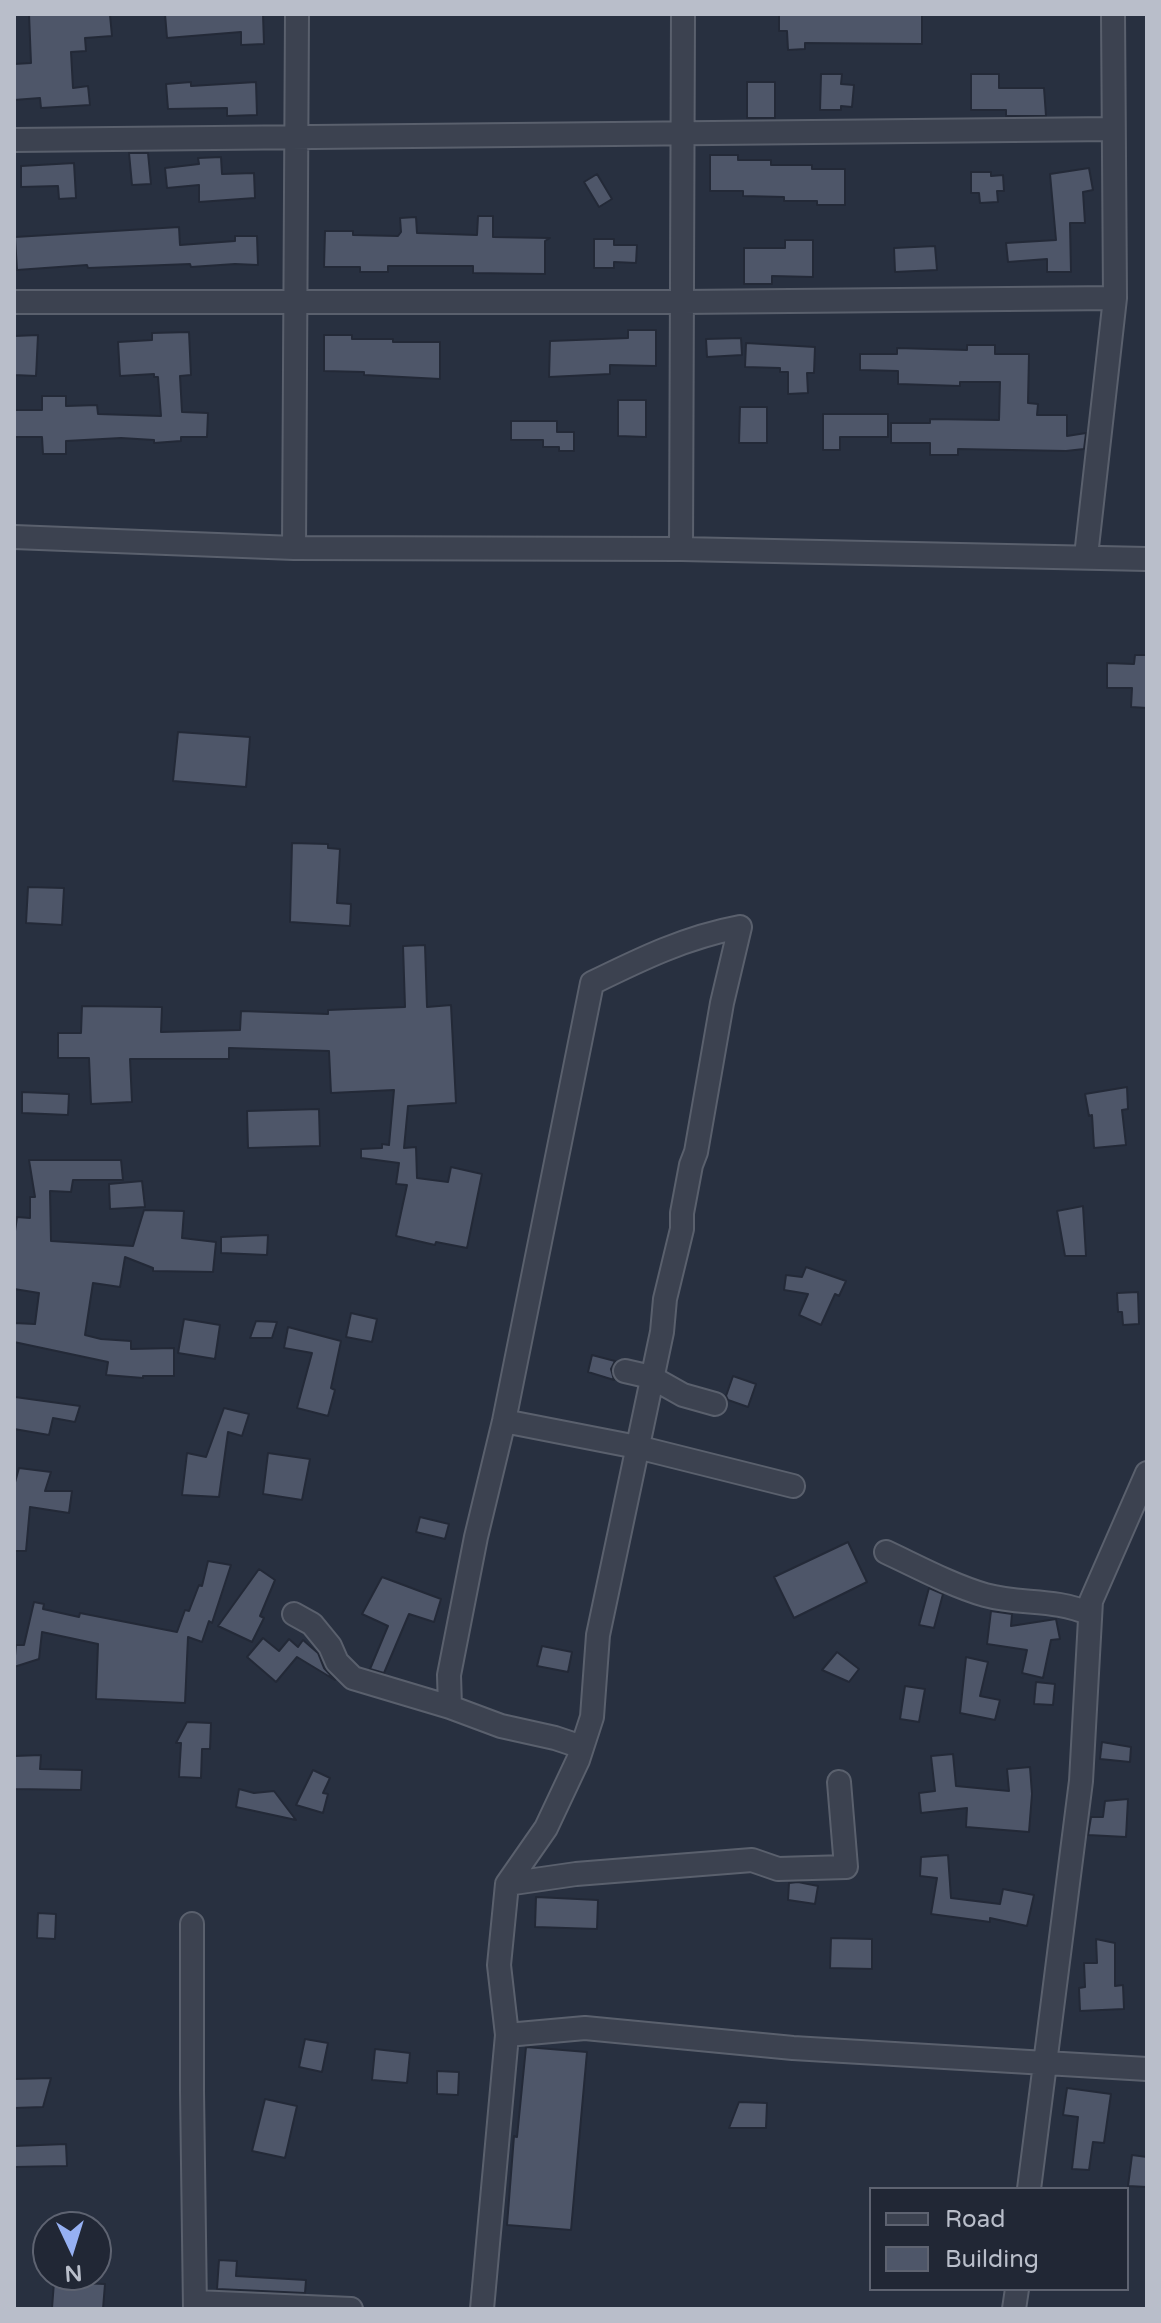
<!DOCTYPE html>
<style>
body{margin:0}
#map{position:relative;width:1161px;height:2323px;overflow:hidden;background:#283040;font-family:"Varela Round",sans-serif}
canvas{display:block}
.frame{position:absolute;inset:0;border:16px solid #b9beca;pointer-events:none}
.legend{position:absolute;left:869px;top:2187px;width:260px;height:104px;box-sizing:border-box;background:#212735;border:2px solid #5e6371;margin:0;padding:10px 14px;list-style:none;font-size:24px;color:#b9beca}
.legend li{display:flex;align-items:center;gap:16px;height:40px}
.legend b{width:40px;border:2px solid #5e6371}
.north{position:absolute;left:32px;top:2211px;width:80px;height:80px;box-sizing:border-box;background:#212735;border:2px solid #5e6371;border-radius:50%;rotate:176deg;font-size:22px;font-weight:700;line-height:32px;text-align:center;color:#b9beca}
.north::after{content:'';display:block;margin:auto;width:28px;height:36px;background:#96b0f2;clip-path:polygon(50% 0,100% 100%,50% 72%,0 100%)}
</style>
<div id="map">
<canvas width="1161" height="2323"></canvas>
<div class="frame"></div>
<ul class="legend">
<li><b style="height:10px;background:#3c4250"></b>Road</li>
<li><b style="height:22px;background:#4e5669"></b>Building</li>
</ul>
<div class="north">N</div>
</div>
<script>
const ctx = document.querySelector('canvas').getContext('2d');
ctx.lineJoin = 'round';
function fill(path, color) {
  ctx.fillStyle = color;
  ctx.fill(path, 'evenodd');
}
function stroke(path, color, width, dash) {
  ctx.strokeStyle = color;
  ctx.lineWidth = width;
  ctx.lineCap = dash ? 'butt' : 'round';
  ctx.setLineDash(dash || []);
  ctx.stroke(path);
}
const building = new Path2D(`
 M29 14 110 15 112 36 85 38 86 51 71 52 73 88 88 86 90 105 41 108 40 98 14 100V64L31 63Z
 M165 14H263L264 44 241 45V32L167 38Z
 M779 14H922V44L805 43V49L788 50 787 31H779Z
 M821 74H842L841 84 854 85 852 107 841 106V110H820Z
 M971 74H999V88H1044L1046 116H1006V110H971Z
 M191 82V86L256 82 257 115 227 116V108L168 109 166 84Z
 M747 82H775V118H747Z
 M129 153H148L151 184 132 185Z
 M710 155H738V160H771V165H812V169H845V205H817V201H784V197L743 196V191H710Z
 M221 157 222 174 254 173 255 198 199 202V185L167 188 165 168 199 164 198 158Z
 M74 163 76 198 59 199 58 186 21 187V166Z
 M1089 168 1093 190 1083 192 1085 223H1070L1071 272H1047V259L1008 262 1006 243 1056 240 1050 174Z
 M971 172H991V176L1003 175 1004 191H997L998 202 980 203 979 193H971Z
 M597 174 612 199 599 207 584 182Z
 M478 216H493V237L550 238 545 241V274L473 273V266H388V272H360V267H324L325 231H353V235L398 236 401 232 400 218 416 217 417 233 477 235Z
 M179 227 180 245 235 241V236H257L258 265 235 264 191 267 190 264 88 268 87 265 17 270 15 237Z
 M594 239H614V245H637L636 263 614 262V268H594Z
 M785 240H813V277L772 276V284H744V248H785Z
 M935 246 937 270 895 272 894 248Z
 M628 330H656V366L610 365V374L549 377 550 341 628 338Z
 M189 332 191 375 180 376 182 412 208 413 207 437H181V441L154 443V440L121 438 66 441V454H43L42 437H15V410H42V396H66V406L97 405 98 414 161 416 158 377H154V374L120 376 118 342 152 340V333Z
 M38 335 36 376 14 375V336Z
 M324 335H352V339H393V342H440V379L364 375V372L324 371Z
 M741 338 742 355 707 357 706 339Z
 M746 343 815 347 814 373H807L808 393 788 394V372H780V368L745 367Z
 M967 345H995V354H1029L1028 403 1038 404 1037 415H1067V436L1086 433 1084 449 1066 451 958 449V455H930V443H891V423H930V419L999 420 1000 382H960V386L898 384V371L860 370V354H897V348L967 350Z
 M618 400H646V437L618 436Z
 M740 407H767V443H739Z
 M823 414H888V437H840V450H823Z
 M511 421H557V432H574V451H559V447H543V440H511Z
 M1135 655H1147V708L1131 707 1132 688H1107V663L1134 664Z
 M178 732 250 737 246 787 173 781Z
 M292 843 328 844V848L340 849 337 903 351 904 350 926 290 922Z
 M28 887 64 888 62 925 26 923Z
 M425 945 427 1007 451 1005 456 1103 408 1106 404 1148 416 1147 417 1178 448 1182 451 1167 482 1174 467 1248 436 1242 435 1245 396 1236 407 1185 396 1184 399 1163 361 1158V1149L382 1148V1144L389 1145 394 1090 331 1093 329 1051 229 1048V1059H130L132 1102 91 1104 89 1058H58V1033H81L82 1006 162 1007 161 1032 240 1030 241 1011 328 1014V1010L405 1007 403 946Z
 M1127 1087 1128 1109 1122 1110 1126 1145 1094 1148 1092 1115 1089 1116 1085 1094Z
 M22 1092 69 1094 68 1115 22 1113Z
 M319 1109 320 1146 248 1148 247 1111Z
 M29 1160H121L123 1180H73L71 1192 50 1191 51 1241 133 1246 144 1210 184 1211 182 1238 216 1242 213 1272 153 1271V1268L125 1257 120 1287 93 1283 85 1335 101 1339 131 1341V1349L174 1348V1376H143V1378L106 1375 108 1362 14 1342V1323L35 1324 39 1293 14 1289V1238L17 1217 30 1218V1197H35Z
 M142 1181 145 1207 110 1209 109 1184Z
 M1083 1206 1086 1256H1065L1057 1211Z
 M268 1235 267 1255 221 1253V1237Z
 M806 1267 846 1281 839 1296 835 1294 821 1325 799 1315 808 1294 784 1290 786 1275 802 1277Z
 M1138 1292 1139 1324 1123 1325 1122 1312H1118L1117 1293Z
 M351 1313 377 1319 372 1342 346 1337Z
 M184 1319 220 1325 215 1359 178 1353Z
 M256 1321 277 1322 272 1338H250Z
 M288 1327 341 1341 331 1388 335 1390 328 1416 297 1408 312 1353 284 1348Z
 M592 1355 615 1361 611 1369 614 1380 588 1372Z
 M733 1376 756 1384 748 1407 728 1400 726 1396Z
 M14 1397H15L80 1406 75 1422 53 1418 49 1435 14 1429Z
 M224 1408 249 1414 242 1436 228 1432 219 1497 182 1495 187 1453 206 1457Z
 M268 1453 310 1459 302 1500 263 1494Z
 M19 1468 51 1472 45 1491H72L69 1513 30 1507 26 1551H14V1486Z
 M420 1517 449 1524 445 1539 416 1532Z
 M848 1542 867 1582 794 1618 774 1577Z
 M208 1561 231 1565 212 1623 209 1621 202 1642 188 1637 185 1703 96 1699 98 1644 42 1632 39 1659 14 1667 16 1645H24L34 1602 44 1604 43 1609 79 1617 80 1613 177 1632 185 1610 189 1611 199 1585 202 1586Z
 M259 1569 275 1580 260 1616 264 1618 252 1642 218 1626Z
 M382 1577 441 1599 434 1622 409 1614 384 1673 370 1669 388 1626 362 1614Z
 M929 1588 943 1594 934 1628 919 1625Z
 M991 1611 1012 1614 1011 1626 1056 1619 1060 1639 1051 1640 1043 1678 1022 1673 1027 1650 987 1644Z
 M263 1638 279 1651 289 1639 298 1647 303 1640 318 1653 324 1668 335 1680 297 1657 276 1682 247 1657Z
 M542 1646 572 1652 568 1672 537 1666Z
 M837 1652 859 1669 849 1682 822 1670Z
 M966 1657 988 1662 980 1696 1000 1700 995 1720 960 1713Z
 M1036 1682 1055 1684 1053 1705 1034 1704Z
 M905 1686 925 1689 919 1722 900 1719Z
 M187 1722 211 1723 210 1749H202L201 1778 179 1777 181 1743H176Z
 M1102 1742 1131 1747 1130 1762 1100 1759Z
 M953 1754 956 1786 1009 1791 1007 1769 1030 1767 1032 1794 1029 1832 966 1827 967 1808 921 1813 919 1793 935 1791 931 1756Z
 M41 1755 40 1769 82 1770 81 1790 14 1789V1756Z
 M313 1770 330 1778 323 1793 328 1794 323 1813 296 1805Z
 M239 1789 254 1793 274 1791 296 1820 236 1807Z
 M1128 1799 1126 1837 1088 1835 1091 1817H1103L1105 1801Z
 M948 1855 951 1898 1000 1904 1003 1889 1034 1895 1027 1926 990 1918V1922L931 1914 937 1878 920 1876 921 1857Z
 M798 1882 818 1886 815 1904 788 1900 789 1883Z
 M536 1897 598 1900 597 1929 535 1927Z
 M38 1913 56 1914 55 1939 37 1938Z
 M831 1938 872 1939V1969L830 1968Z
 M1096 1939 1115 1943V1986L1123 1985 1124 2009 1080 2011 1079 1988 1085 1987 1084 1963H1097Z
 M305 2039 328 2043 322 2072 299 2067Z
 M526 2047 587 2052 571 2230 507 2225 514 2136 517 2137Z
 M375 2049 410 2053 407 2083 372 2080Z
 M437 2071 459 2072 458 2095 437 2094Z
 M51 2078 43 2107 14 2108V2079Z
 M1067 2088 1111 2094 1104 2143 1093 2142 1089 2170 1072 2169 1078 2117 1063 2115Z
 M265 2099 297 2106 285 2158 252 2151Z
 M739 2102 767 2103 766 2128H729Z
 M66 2144 67 2166 14 2167V2146Z
 M1132 2155 1147 2157V2187L1128 2186Z
 M219 2260 237 2261 236 2276 306 2280 305 2293 217 2289Z
 M54 2282 105 2284 103 2309 52 2308Z`);
fill(building, '#4e5669');
stroke(building, '#232937', 2);
const street = new Path2D(`
 M14 140 1113 129
 M14 302H682L1115 298
 M14 537 294 548 681 549 1147 559
 M294 548 297 14
 M681 549 683 14
 M1086 556 1115 298 1113 14
 M625 1371 651 1377 683 1395 715 1404
 M504 1421 637 1447 793 1486
 M886 1552C918 1567 951 1585 985 1595 1021 1605 1054 1598 1090 1614
 M294 1614 312 1624 330 1646 337 1662 353 1678 450 1707 501 1726 555 1738 582 1747
 M450 1707 449 1675 476 1537 504 1421 592 983C641 959 686 937 740 927L722 1003 696 1152 691 1165 682 1213V1229L665 1299 662 1332 598 1635 592 1717 578 1760 546 1828 507 1884 499 1965 507 2035 482 2309
 M507 1884 576 1874 752 1860 778 1869 846 1867 839 1782
 M192 1924V2091L195 2309
 M507 2035 585 2028 793 2048 1147 2069
 M1029 2189 1081 1781 1091 1601 1147 1473
 M196 2302 351 2309
 M1014 2309 1017 2289`);
stroke(street, '#5a606d', 26);
stroke(street, '#3c4250', 22);
</script>
